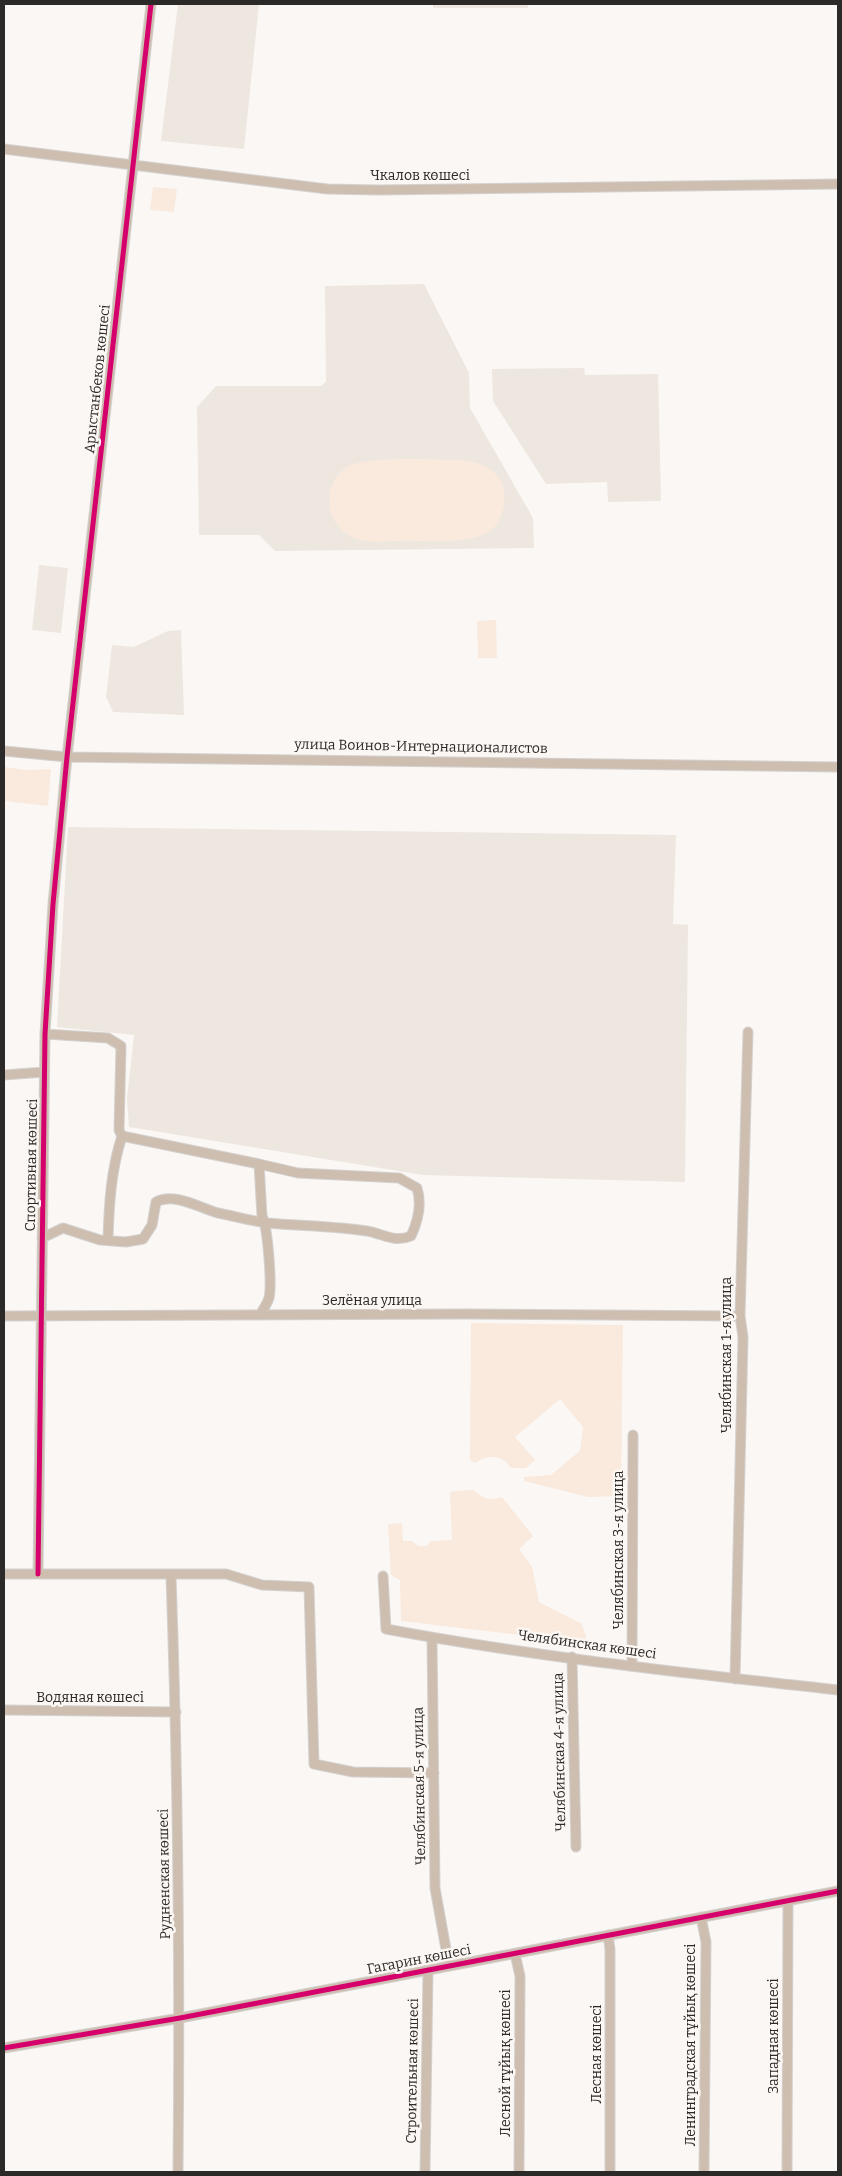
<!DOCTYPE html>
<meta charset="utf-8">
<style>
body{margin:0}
#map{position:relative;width:842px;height:2176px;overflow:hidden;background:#faf7f5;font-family:Bitter,serif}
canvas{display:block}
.frame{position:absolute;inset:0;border:5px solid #2b2a28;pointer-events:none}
</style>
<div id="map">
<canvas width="842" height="2176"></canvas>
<div class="frame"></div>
</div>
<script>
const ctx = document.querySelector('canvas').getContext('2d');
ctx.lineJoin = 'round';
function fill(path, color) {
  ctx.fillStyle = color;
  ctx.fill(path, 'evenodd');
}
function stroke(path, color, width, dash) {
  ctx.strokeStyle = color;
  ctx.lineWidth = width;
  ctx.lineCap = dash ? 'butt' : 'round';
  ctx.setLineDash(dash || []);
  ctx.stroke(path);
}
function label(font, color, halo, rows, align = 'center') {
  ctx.font = font + ' Bitter,serif';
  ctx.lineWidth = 5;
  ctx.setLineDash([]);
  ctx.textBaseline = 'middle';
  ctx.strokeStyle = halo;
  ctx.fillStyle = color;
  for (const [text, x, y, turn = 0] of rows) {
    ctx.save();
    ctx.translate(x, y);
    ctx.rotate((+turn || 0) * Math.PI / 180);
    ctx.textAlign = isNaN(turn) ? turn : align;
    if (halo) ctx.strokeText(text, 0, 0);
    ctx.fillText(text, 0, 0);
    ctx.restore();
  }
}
fill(new Path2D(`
 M178 4H259L244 149 161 141Z
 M433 4H528V8H433Z
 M424 284 469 373 470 408 533 518 534 548 275 551 259 535H199L197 407 216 386H321L326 382 325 286Z
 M584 368 585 375 658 374 661 501 608 502 607 482 546 484 493 401 492 369Z
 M39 565 68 568 61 633 32 630Z
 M181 630 184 715 113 712 106 697 112 645 134 647 168 631Z
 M68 827 676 835 673 924 688 925 685 1182 423 1175 129 1127 127 1099 134 1035 57 1027Z`), '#eee7e0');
fill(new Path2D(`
 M153 187 177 189 174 212 150 210Z
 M464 460C477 463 491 466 499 478 510 495 504 526 485 534 459 545 426 540 398 541 383 541 363 544 350 536 324 523 322 482 347 467 367 455 438 460 464 460Z
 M496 620 497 658H478L477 621Z
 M4 767 27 770 51 769 48 806 4 801Z
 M471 1323 623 1325 621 1496 588 1497 524 1481V1477L551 1475 580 1451 583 1427 560 1399 515 1437 535 1460 526 1468H511C501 1454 489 1454 475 1463L470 1460Z
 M473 1490C483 1498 489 1501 502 1497L533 1536 519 1549 532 1567 539 1602 582 1624 586 1636 585 1646 563 1644V1640L401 1621 400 1580 391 1575 388 1524 402 1523 403 1541H412L418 1546H426L432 1541 452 1540 450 1493 453 1491Z`), '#f9eadd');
const minor = new Path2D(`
 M4 149 327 189 378 190 838 184
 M4 751 67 757 838 767
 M45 1034 108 1038 121 1046 119 1130 122 1136 259 1164 262 1216C268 1228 272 1285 269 1298 267 1304 263 1310 260 1315
 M4 1075 44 1072
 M42 1238 63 1228 100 1240 126 1242 143 1239 152 1225 156 1202C174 1192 200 1208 218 1213 234 1216 251 1221 267 1223 300 1226 334 1226 367 1231 384 1234 394 1243 411 1236 418 1221 422 1204 417 1188L399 1178 298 1173 259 1164
 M108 1240C109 1204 111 1170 122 1136
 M4 1316 466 1314 740 1316
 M4 1574H226L262 1585 309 1587 314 1764 353 1772 434 1773
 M38 1574 45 1034 53 904 67 757 151 4
 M171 1576C178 1775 180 1973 178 2172
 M383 1576 386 1629C535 1657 687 1673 838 1690
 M432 1638 435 1888 449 1966
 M572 1657 576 1847
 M632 1666 633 1435
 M735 1679 743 1337 740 1316 748 1032
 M4 1710 176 1712
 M701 1917 706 1942 704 2172
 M608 1935 610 1949V2172
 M515 1954 520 1976 519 2172
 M4 2048 180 2018 838 1891
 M425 2172 428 1970
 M787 2172 788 1901`);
stroke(minor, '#d4d2d1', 11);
stroke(minor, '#cebeb0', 9);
stroke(new Path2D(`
 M38 1574 45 1034 53 904 67 757 151 4
 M4 2048 180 2018 838 1891`), '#d6006c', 5);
label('14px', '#2b2a28', '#fcf7f3', [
 ["Чкалов көшесі",420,176],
 ["Арыстанбеков көшесі",98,379,-84],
 ["улица Воинов-Интернационалистов",421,747,1],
 ["Спортивная көшесі",32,1165,-89],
 ["Зелёная улица",372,1301],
 ["Челябинская 1-я улица",727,1355,-90],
 ["Челябинская 3-я улица",619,1550,-90],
 ["Челябинская көшесі",587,1645,8],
 ["Водяная көшесі",90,1698],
 ["Челябинская 4-я улица",560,1752,-91],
 ["Челябинская 5-я улица",420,1786,-91],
 ["Рудненская көшесі",165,1874,-91],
 ["Гагарин көшесі",419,1960,-11],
 ["Западная көшесі",774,2036,-90],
 ["Ленинградская тұйық көшесі",691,2045,-90],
 ["Лесная көшесі",597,2054,-90],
 ["Лесной тұйық көшесі",506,2063,-90],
 ["Строительная көшесі",413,2071,-89]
]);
</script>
